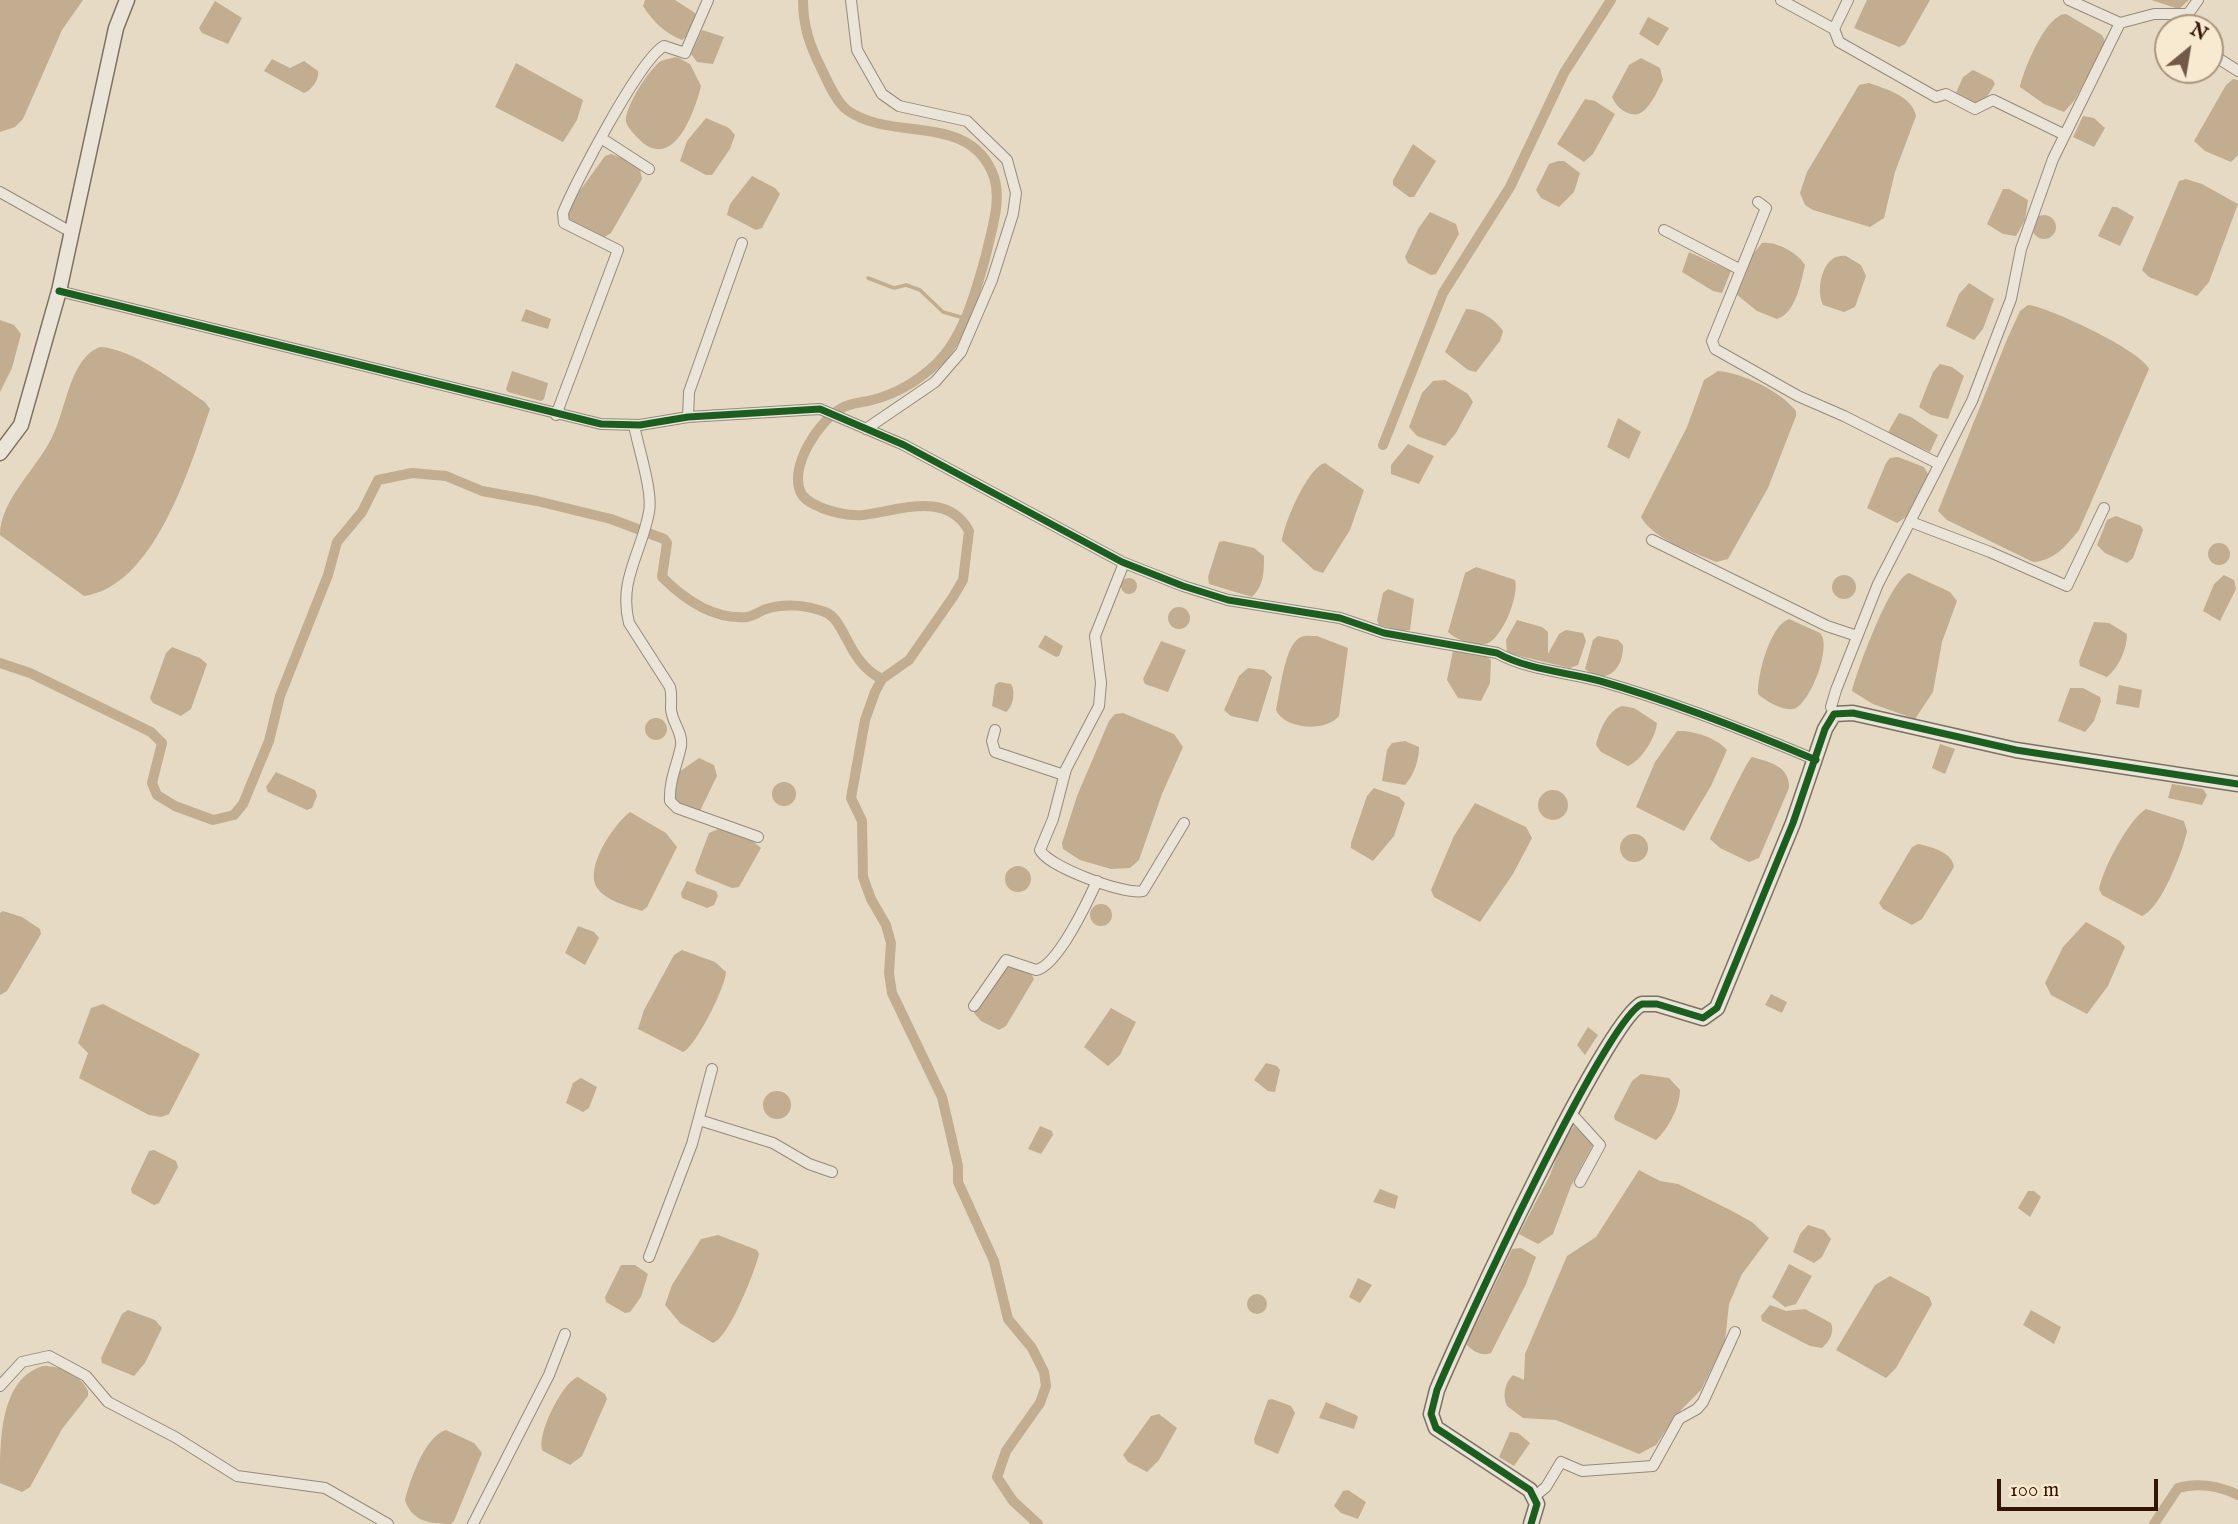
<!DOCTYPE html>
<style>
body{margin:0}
#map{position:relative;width:2238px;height:1524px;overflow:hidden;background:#e6dac4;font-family:"IM FELL English",serif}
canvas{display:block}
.north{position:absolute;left:2154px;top:14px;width:70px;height:70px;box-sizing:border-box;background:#f8ead0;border:2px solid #aa957f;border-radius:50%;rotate:30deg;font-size:19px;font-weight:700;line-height:28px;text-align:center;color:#341505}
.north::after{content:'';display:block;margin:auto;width:24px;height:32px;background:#725a48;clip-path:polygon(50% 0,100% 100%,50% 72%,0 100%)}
.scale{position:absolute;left:1997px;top:1479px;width:161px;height:32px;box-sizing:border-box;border:4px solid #341505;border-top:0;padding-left:9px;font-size:21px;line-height:24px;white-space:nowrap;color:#341505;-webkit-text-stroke:5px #f8ead0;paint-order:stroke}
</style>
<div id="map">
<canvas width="2238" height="1524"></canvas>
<div class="north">N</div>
<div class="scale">100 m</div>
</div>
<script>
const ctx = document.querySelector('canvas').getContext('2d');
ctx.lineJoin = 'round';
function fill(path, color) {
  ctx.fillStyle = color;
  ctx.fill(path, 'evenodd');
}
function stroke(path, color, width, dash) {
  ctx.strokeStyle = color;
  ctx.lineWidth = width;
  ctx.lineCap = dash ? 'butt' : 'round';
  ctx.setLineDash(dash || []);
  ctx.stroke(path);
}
fill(new Path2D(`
 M0 0H83L62 30 23 119 15 127 0 132Z
 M645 0H675L695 13C696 22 690 35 682 40 665 33 653 22 643 6Z
 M1867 0H1930L1905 44 1899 47 1854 28Z
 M2151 0H2189L2179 9Z
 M215 1 242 18 228 44 202 33 199 28Z
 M2066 14 2102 35 2106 43 2074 101 2064 112 2044 104 2020 87C2024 69 2046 14 2066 14Z
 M1648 17 1669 28 1658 46 1639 34Z
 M702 30 724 37 713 64 697 62 691 54Z
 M677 57 690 64 701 86C695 111 675 168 643 143 638 138 628 129 626 122 624 108 649 69 661 61 666 59 672 58 677 57Z
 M1641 58 1660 68 1663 80C1656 93 1646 121 1628 113 1620 110 1616 105 1612 97L1629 65Z
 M272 59 290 68 304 61 318 71C320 79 311 91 304 93L264 71Z
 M516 63 583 100 577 120 563 142 495 107Z
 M1973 70 1993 80 1995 84 1985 100 1977 106 1955 95 1963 77Z
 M2233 79 2238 80V155L2231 162 2205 151 2194 141 2226 85Z
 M1869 83C1886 89 1912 96 1916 116L1895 172 1884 218 1870 227 1813 210 1805 205 1800 193 1807 172 1859 85Z
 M1585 99 1595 101 1615 114 1593 154 1584 162 1557 144Z
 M2083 116 2094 118 2105 128 2094 147 2073 137Z
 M706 118 729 128 735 135 730 149 712 175H706L680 161 687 141Z
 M1413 144 1436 161 1414 197H1409L1393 185V180Z
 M611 154 630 161 640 169 642 179 611 233 603 238 575 225 567 216 576 196 605 156Z
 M1558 161H1564L1580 173 1574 192 1559 207 1541 198 1536 190 1549 164Z
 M752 176 775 188 780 194 762 228 756 230 727 215 730 204Z
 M2186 179 2202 184 2238 204 2209 282 2197 296 2149 277 2142 270 2179 181Z
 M2003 189H2009L2028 200 2025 220 2016 236 2003 234 1987 224Z
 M2112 207H2117L2134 217 2120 246 2098 236Z
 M1430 212 1456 224 1459 234 1436 274 1431 275 1408 263 1405 257 1418 229Z
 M2032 227a12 12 0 1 1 24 0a12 12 0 1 1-24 0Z
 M1762 243C1776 241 1798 253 1805 265 1801 282 1796 313 1777 319L1757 311 1736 294 1750 258Z
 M1689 252 1731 271 1722 293 1713 291 1682 272Z
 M1846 256 1861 265 1866 276 1855 307 1844 312 1823 305C1815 289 1823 252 1846 256Z
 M1969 283 1994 299 1983 329 1974 340 1946 326 1959 294Z
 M2028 305C2049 307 2142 351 2149 369L2079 530C2066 546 2054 561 2033 562L1947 520 1938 511 2008 337 2020 311Z
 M526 309 551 319 548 329 521 321Z
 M1466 309C1480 309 1496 320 1503 331L1500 341 1476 372 1468 370 1445 352Z
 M0 320 14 325 21 334 12 368 0 392Z
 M100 347C132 348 178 384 205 402L210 409C190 467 154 587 84 596L0 535C0 499 39 467 53 435 66 409 70 358 100 347Z
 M1940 364 1952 367 1964 376 1948 419 1931 415 1919 407 1933 372Z
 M512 371 548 383 544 399 541 401 508 392 506 389Z
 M1718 371C1743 373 1780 391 1796 411V416L1768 488 1728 559 1716 562C1693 552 1654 540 1641 517L1687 427 1704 380Z
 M1445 380 1468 394 1473 402 1456 433 1445 446 1417 436 1409 427 1422 393 1433 381Z
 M1899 413 1911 417 1938 435 1930 452 1887 434Z
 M1618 418 1641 432 1629 459 1607 447Z
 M1408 444 1434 456 1419 484 1391 474V465Z
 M1898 457 1924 467 1928 474 1906 517 1897 523 1867 508 1886 463 1890 458Z
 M1325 463 1364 490 1350 530 1323 573 1314 570 1282 541C1284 523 1308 467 1325 463Z
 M2116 516 2141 526 2143 530 2133 558 2127 563 2105 553 2097 545 2107 520Z
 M1224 541 1254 548 1264 556C1264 573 1264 585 1252 597L1209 584 1208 577 1219 542Z
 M2208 554a11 11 0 1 1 22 0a11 11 0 1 1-22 0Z
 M1476 567 1515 580C1519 596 1504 633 1490 642 1478 649 1456 640 1448 632L1465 573Z
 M1909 573 1950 592 1957 601 1942 642 1933 692 1915 719 1873 704 1852 691C1857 670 1891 578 1909 573Z
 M2224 575 2234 580 2236 589 2220 621 2203 611 2214 584Z
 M1832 587a12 12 0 1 1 24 0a12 12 0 1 1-24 0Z
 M1121 586a8 8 0 1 1 16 0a8 8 0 1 1-16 0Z
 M1388 589 1414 599 1410 630 1403 631 1379 625 1377 620 1383 593Z
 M1168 618a11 11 0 1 1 22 0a11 11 0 1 1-22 0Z
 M1789 619 1820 633C1833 646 1809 707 1793 709 1782 711 1766 701 1758 694 1757 676 1770 625 1789 619Z
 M1517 620 1542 627 1548 632V654L1559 634 1566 630 1583 633 1586 641 1578 665 1570 668 1507 653 1506 640Z
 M2094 622 2109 623 2127 634C2127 649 2119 667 2107 677L2080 666 2079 661Z
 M1045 635 1063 646 1059 656 1056 657 1038 647Z
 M1317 636 1348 648 1339 716C1326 732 1285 730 1276 710 1280 694 1284 644 1301 637 1305 635 1312 636 1317 636Z
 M1598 636 1618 640 1623 645C1624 668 1607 687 1585 669L1593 640Z
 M1161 641 1186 650 1168 692 1145 684 1143 679Z
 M172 647 200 658 207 664 191 709 181 716 153 703 150 698 166 653Z
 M1453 651 1484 655 1491 660 1490 683 1481 701 1458 698 1447 680Z
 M1248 668 1264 670 1272 677 1258 722 1231 716 1224 710 1239 676Z
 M999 682 1011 684C1016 692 1013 707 1006 712L992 706 995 685Z
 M2119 685 2142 690 2139 708 2116 704Z
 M2070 688H2083L2100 697 2101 701 2094 721 2085 732 2058 721Z
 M1622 706 1634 708 1657 723C1656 737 1641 761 1628 766L1601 752 1596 745C1599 731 1608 710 1622 706Z
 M1123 713 1174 734 1183 747 1162 794 1139 860 1130 868 1111 869 1080 860 1063 849 1062 843 1077 796 1109 721 1115 714Z
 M645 729a11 11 0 1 1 22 0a11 11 0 1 1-22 0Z
 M1677 731C1693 730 1717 738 1727 750L1711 786 1684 831 1636 807 1655 762Z
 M1405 741 1419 747C1419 760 1414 775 1405 785L1382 781 1387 750 1392 743Z
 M1940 744 1955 749 1945 774 1932 768Z
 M1752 757C1771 762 1790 767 1789 788L1759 858 1749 862 1720 848 1710 839C1715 828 1747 760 1752 757Z
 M699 758 714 765 717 776 700 811 685 808 674 797 679 772Z
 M276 772 315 790 317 796 312 808 307 810 268 792 266 787Z
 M772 794a12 12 0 1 1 24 0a12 12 0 1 1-24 0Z
 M2172 784 2203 789 2207 795 2202 805 2168 798Z
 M1374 788 1399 797 1405 803 1394 836 1373 861 1351 848V843L1367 796Z
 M1538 805a15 15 0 1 1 30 0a15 15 0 1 1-30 0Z
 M1475 803 1526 827 1532 838 1513 874 1480 922 1434 897 1431 890 1454 836Z
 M2146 809 2184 821 2187 831C2183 851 2161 909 2142 916L2102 895 2099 889C2103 869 2128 820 2146 809Z
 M630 812 666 833 677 847 647 907 642 911C627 906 607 901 598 889 583 869 614 824 630 812Z
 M718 829 750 839 761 848 739 887 732 888 697 874 695 870 709 833Z
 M1620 848a14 14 0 1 1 28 0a14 14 0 1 1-28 0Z
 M1918 844C1932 847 1952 852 1954 867L1922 919 1912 925 1883 909 1879 903 1912 847Z
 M1005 879a13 13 0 1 1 26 0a13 13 0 1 1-26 0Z
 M687 881 716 891 718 896 714 905 707 908 682 898 681 893Z
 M1090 915a11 11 0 1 1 22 0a11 11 0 1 1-22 0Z
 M3 911 22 917 40 929 41 934 7 991 0 995V913Z
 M2086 922 2120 941 2125 947 2108 986 2087 1014 2051 995 2045 983 2063 947Z
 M578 926 594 932 599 938 585 965 565 953Z
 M682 950 715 962 726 972C726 986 695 1048 683 1052L638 1029 644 1010 674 955Z
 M1009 965 1031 974 1034 979 1006 1026 999 1030 981 1021 974 1013 1003 969Z
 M1771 994 1787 1002 1782 1013 1765 1005Z
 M103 1004 200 1054 169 1114 161 1117 149 1115 79 1078 88 1053 78 1043 91 1008Z
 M1111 1008 1136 1022 1120 1055 1108 1066 1084 1047Z
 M1588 1027 1598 1035 1585 1055 1577 1045Z
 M1266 1063 1277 1066 1280 1070 1275 1092 1268 1091 1254 1080Z
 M1641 1074 1669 1078 1680 1090C1680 1107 1668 1129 1656 1140L1615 1120 1614 1116 1632 1081Z
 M581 1078 597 1087 589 1108 583 1112 566 1103 573 1083Z
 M763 1105a14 14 0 1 1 28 0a14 14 0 1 1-28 0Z
 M1040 1126 1052 1131 1053 1135 1041 1154 1028 1149Z
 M1574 1126 1593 1141V1145L1571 1186 1553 1234 1538 1244 1519 1234 1550 1175 1562 1143Z
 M154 1150 176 1161 178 1167 159 1203 154 1205 132 1193 131 1189 149 1151Z
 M1639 1170 1660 1181 1678 1184 1730 1210 1752 1222 1769 1238 1742 1274 1729 1304 1725 1341 1701 1390 1676 1415 1656 1445 1639 1454 1556 1420 1523 1418 1507 1406C1502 1396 1505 1382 1513 1375L1524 1380 1525 1354 1567 1256 1596 1237Z
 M1380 1189 1398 1196 1395 1209 1373 1202Z
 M2028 1191H2034L2041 1197 2030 1217 2018 1208Z
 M1808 1225 1824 1230 1831 1239 1822 1257 1814 1263 1793 1252 1800 1234Z
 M718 1235 757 1250 759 1254C755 1271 729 1338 713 1343L680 1323 665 1305 672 1285 701 1239Z
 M1521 1248 1536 1257 1526 1284 1491 1353C1482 1357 1473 1351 1467 1345L1468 1341 1512 1249Z
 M1789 1264 1812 1276 1796 1304 1785 1307 1772 1297Z
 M621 1265H635L648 1274 641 1297 630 1312 625 1313 606 1302 605 1297Z
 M1890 1276 1929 1297 1932 1304 1896 1368 1886 1378 1836 1350 1875 1285Z
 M1358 1278 1372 1285 1360 1303 1349 1297Z
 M1247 1304a10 10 0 1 1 20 0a10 10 0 1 1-20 0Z
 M1770 1305 1786 1311 1805 1309 1831 1323C1835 1332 1829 1342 1822 1348L1810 1346 1762 1321 1761 1316Z
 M128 1310 155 1320 162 1328 145 1363 134 1376 102 1363 101 1358 122 1314Z
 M2031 1310 2061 1327 2054 1344 2023 1325Z
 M43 1366C61 1366 80 1374 88 1391V1396L62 1429 30 1487 22 1492 0 1483C0 1439 0 1379 43 1366Z
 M578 1377 605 1394 607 1399 582 1456 570 1465 543 1451C535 1438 562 1382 578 1377Z
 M1272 1399 1291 1406 1295 1413 1278 1454 1255 1444 1254 1439 1268 1400Z
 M1326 1402 1356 1415 1358 1417 1354 1429 1319 1418Z
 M1159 1414 1177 1428 1159 1460 1147 1472 1128 1462 1123 1455 1151 1416Z
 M446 1430 474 1443 482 1453 454 1521 451 1524C431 1524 412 1522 405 1500 410 1480 425 1436 446 1430Z
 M1510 1432 1518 1433 1530 1443 1514 1466 1499 1457Z
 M1348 1490 1366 1502 1358 1519 1341 1513 1334 1506 1343 1491Z`), '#c2ad90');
stroke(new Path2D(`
 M868 278 894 288 906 285 920 290 943 312 964 318`), '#c2ad90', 3.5);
stroke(new Path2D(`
 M803 0C803 27 810 46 822 70 828 82 836 102 847 110 892 143 971 111 994 177 1002 201 991 231 986 255 976 291 964 337 936 364 918 381 896 394 872 400 862 403 852 402 842 408 820 419 788 467 801 493 805 501 814 504 822 508 835 513 849 516 863 515 898 511 947 490 969 531L963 580 953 597 909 660 882 679 875 692 865 720 851 798 862 821 863 877 871 899 886 925 891 943 889 973 892 993 942 1097 958 1166V1182L994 1261 1008 1319 1032 1348 1044 1372 1046 1386 1040 1403 1006 1451 997 1477 1013 1501 1038 1524
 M1383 445 1443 293 1510 187 1564 73 1611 0
 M0 663 30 673 151 732 162 743 152 783 157 795 175 806 213 820 234 815 243 804 269 741 280 696 328 575 337 542 362 512 378 480 412 473 446 476 482 491 537 501 611 519 664 539 667 543 662 577C684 599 713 620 747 617 754 616 760 611 766 609 784 603 807 605 825 612 846 620 847 662 882 679
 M2154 1524 2178 1488C2197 1482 2220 1486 2238 1495`), '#c2ad90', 10);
const street = new Path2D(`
 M851 0 857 50 882 94 899 106 967 121 1007 160 1016 193 1013 214 992 280 961 352 935 382 866 429
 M1781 0 1834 29 1839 42 1936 97 1946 94 1975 109 1993 100 2063 134
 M2069 0 2120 23 2154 14H2188L2198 0
 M2188 14 2189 28
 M1834 29 1848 0
 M2210 53 2238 71
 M601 138 649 169
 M0 192 71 232
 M1758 202 1766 208 1712 341 1715 349 1798 396 1844 416 1939 464
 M1664 230 1739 269
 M59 291 601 424 640 425 688 417 820 409 904 445 1122 562 1183 586 1228 600 1340 618 1384 633 1497 653C1528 670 1566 672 1600 681 1674 702 1745 730 1816 760
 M556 415 618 250 564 223 563 213C575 183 640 59 664 46L685 53 708 0
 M688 417 689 392 742 243
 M634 425C638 447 653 491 649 512 642 552 618 580 629 623L670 687C672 695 671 701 671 709 672 723 683 732 681 746 677 766 669 780 670 801L677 808 758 837
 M1911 522 1990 552 2067 586 2104 508
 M1652 540 1827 626 1857 636
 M1124 563 1095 636 1101 683 1099 706 1066 769 1053 819 1040 850C1047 866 1126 896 1143 891L1184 823
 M1834 714 1831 707 1836 690 1878 584 1972 401 2011 299 2021 249 2053 159 2120 23
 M995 730 992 741 995 752 1064 775
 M974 1006 1006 960 1036 970C1057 967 1088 901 1097 881
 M1571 1113 1600 1145 1580 1182
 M699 1120 773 1143 809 1164 832 1172
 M649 1257 692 1144 712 1069
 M0 1386 22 1362 49 1356 86 1376 108 1402 175 1437 237 1476 325 1488 388 1524
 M1535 1496 1546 1487 1561 1462 1582 1471 1653 1466 1679 1419 1697 1409 1703 1402 1735 1332
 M473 1524 549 1375 565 1334`);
const secondary = new Path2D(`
 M0 453 21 425 59 291 116 28 127 0
 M1531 1524 1537 1504 1530 1490 1436 1428 1431 1414 1437 1390C1459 1337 1607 1017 1642 1004H1657L1703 1018 1717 1008 1793 823 1825 729 1834 714 1853 713 2016 750 2238 784`);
stroke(street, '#958a7c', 12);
stroke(secondary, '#7c7063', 17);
stroke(street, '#eae4d9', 10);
stroke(secondary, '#eae4d9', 14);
stroke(new Path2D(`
 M59 291 601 424 640 425 688 417 820 409 904 445 1122 562 1183 586 1228 600 1340 618 1384 633 1497 653C1528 670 1566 672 1600 681 1674 702 1745 730 1816 760
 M1531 1524 1537 1504 1530 1490 1436 1428 1431 1414 1437 1390C1459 1337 1607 1017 1642 1004H1657L1703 1018 1717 1008 1793 823 1825 729 1834 714 1853 713 2016 750 2238 784`), '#1b5e20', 7);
</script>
